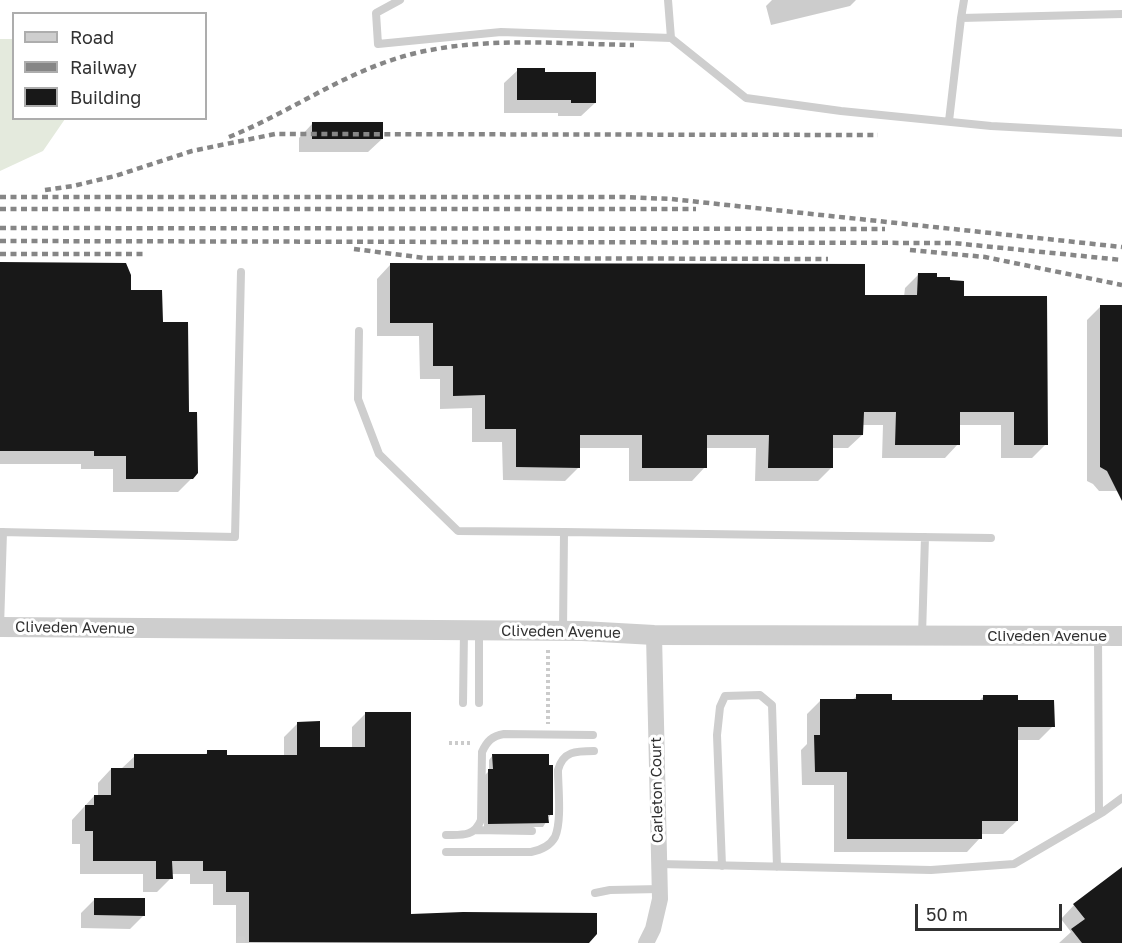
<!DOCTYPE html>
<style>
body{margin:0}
#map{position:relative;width:1122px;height:943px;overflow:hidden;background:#fff;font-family:"Golos Text",sans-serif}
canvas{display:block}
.legend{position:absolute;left:12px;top:12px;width:195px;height:108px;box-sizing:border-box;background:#fff;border:2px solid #adadad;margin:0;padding:8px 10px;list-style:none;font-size:18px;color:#313131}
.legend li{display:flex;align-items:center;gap:12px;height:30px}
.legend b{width:30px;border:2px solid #adadad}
.scale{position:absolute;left:915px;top:904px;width:147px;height:27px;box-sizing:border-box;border:3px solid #313131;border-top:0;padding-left:8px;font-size:18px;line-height:21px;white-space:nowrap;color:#313131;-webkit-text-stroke:4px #fff;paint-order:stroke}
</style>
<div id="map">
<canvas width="1122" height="943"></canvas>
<ul class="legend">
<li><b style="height:8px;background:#cecece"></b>Road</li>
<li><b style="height:8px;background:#868686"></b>Railway</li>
<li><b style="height:16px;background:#181818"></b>Building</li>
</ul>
<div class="scale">50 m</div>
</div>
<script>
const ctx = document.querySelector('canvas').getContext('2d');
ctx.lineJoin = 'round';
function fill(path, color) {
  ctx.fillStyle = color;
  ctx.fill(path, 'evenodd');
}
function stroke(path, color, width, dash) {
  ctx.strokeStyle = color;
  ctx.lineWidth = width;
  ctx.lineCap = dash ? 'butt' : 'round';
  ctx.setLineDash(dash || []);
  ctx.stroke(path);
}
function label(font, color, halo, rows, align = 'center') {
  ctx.font = font + ' "Golos Text",sans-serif';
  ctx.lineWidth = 6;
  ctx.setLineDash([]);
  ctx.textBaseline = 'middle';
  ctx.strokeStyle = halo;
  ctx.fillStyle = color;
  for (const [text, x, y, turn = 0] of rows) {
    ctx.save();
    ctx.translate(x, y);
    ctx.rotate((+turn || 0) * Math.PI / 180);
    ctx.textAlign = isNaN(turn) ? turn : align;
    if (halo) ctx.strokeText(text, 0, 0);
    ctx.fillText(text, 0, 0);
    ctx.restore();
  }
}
fill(new Path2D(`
 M0 39H13L14 118 65 119 43 151 0 171Z`), '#e4eadd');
fill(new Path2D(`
 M772 0H856L850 6 771 25 766 6Z
 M518 70 543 73 595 103 581 116H558V113H504V83Z
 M312 124 382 139 368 152H299V138Z
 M0 264 130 292 161 324 188 414 192 478 178 492H113V469H81V464H0Z
 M390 265 863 297H904L905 288 918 275 935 278 962 297 1046 444 1032 458H1001V425H958V444L945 458H882L883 425H862V435L848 448H832L831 468 818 481H755L756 448H705V467L692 481H629V448H579V467L565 481 503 480 502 442H472V408L440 409V379H420L419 336H377V279Z
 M1101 306H1122V491H1099L1093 484 1087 481V320Z
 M857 696 890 701H979L983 697 1017 701 1053 726 1039 740H1017V821L1003 834H980V838L967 852H834V785H802L801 750 807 744V714L820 701 852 700Z
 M366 713 410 915 595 933 587 943H236V905H213V884H190V874H171V878L157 892H143V874H80V844H72V820L94 796H98V783L111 769H121L135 756H204L208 752 226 756 284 757V737L298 723 319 749H352V727Z
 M493 755 547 766 551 814 543 827H484L485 775 489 771V760Z
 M1122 869V943H1059L1071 932 1061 919 1074 905Z
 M95 899 144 915 130 929 81 928V913Z`), '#0003');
fill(new Path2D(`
 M517 68H545V72H596V103H571V100H517Z
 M312 122H383V139H312Z
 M0 262 126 263 131 275V290H162L163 322H188L189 412H197L198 473 193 479H126V456H94V451H0Z
 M390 263 865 264V295H917L918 273H937V277H950V280L964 281V296H1047L1048 445H1014V412H960V445H895L896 412H864L863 435H833V468H768L769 435H707V468H642V435H580V468L516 467V429H485V395L453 396V366H433V323H390Z
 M1100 305H1122V501L1107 471 1100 467Z
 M856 694H892V700H983V695H1018V700H1054L1055 727H1018V821H982V839H847V772H815L814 735H820V699H856Z
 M365 712H411V914L463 912 597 913V934L589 943 249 942V892H226V871H203V861H172L173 879H156V861H93V831H85V805H94V795H111V768H134V754H207V750H227V755H297V722L320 721V747H365Z
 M492 754H549V765H553V815H548L549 823 488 824V769H493Z
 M1122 867V943H1082L1071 929 1085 919 1073 904Z
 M94 898H145V916L94 915Z`), '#181818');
stroke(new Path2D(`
 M548 650V724
 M449 743H471`), '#cbcbcb', 4, [3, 3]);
stroke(new Path2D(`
 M400 0 376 13 378 44 501 32 671 38 746 98 841 111 991 126 1122 133
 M668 0 671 38
 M964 0 961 18 1122 14
 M949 121 961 18
 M359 331 358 399 379 454 458 531 564 532
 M0 532 235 537 241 272
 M0 627 3 532
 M563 631 564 532 991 538
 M922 635 925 537
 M1098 636 1099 814
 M463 703 464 631
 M479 703V631
 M475 830 532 831
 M446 835C462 835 474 837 481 820L482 752C487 741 492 736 504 734L593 735
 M446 852H531C541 850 550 846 555 837 562 821 558 788 558 770 563 751 576 751 594 751
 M659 864 931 870 1014 864 1103 812 1122 798
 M722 866 717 735 720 707 725 696 760 695 772 705 777 867
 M595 893 610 890 660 889
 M241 943V940`), '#cecece', 8);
stroke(new Path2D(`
 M646 943 653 929 660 899 654 635`), '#cecece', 16);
stroke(new Path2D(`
 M0 627 582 631 654 635 1122 636`), '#cecece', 20);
stroke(new Path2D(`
 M229 137C286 114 339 76 398 58 472 35 557 44 634 45
 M45 190 73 186 115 176 192 151 275 134 878 135
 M0 197H623L671 199 1122 247
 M0 209H696
 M0 228 885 229
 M0 241 953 243 1122 260
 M354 249 425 258 828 259
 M910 250 985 257 1122 285
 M0 254H146`), '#868686', 4.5, [6, 4.5]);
label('15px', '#313131', '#fff', [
 ["Cliveden Avenue",75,628,1],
 ["Cliveden Avenue",561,632,1],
 ["Cliveden Avenue",1047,636],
 ["Carleton Court",657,790,-91]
]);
</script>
